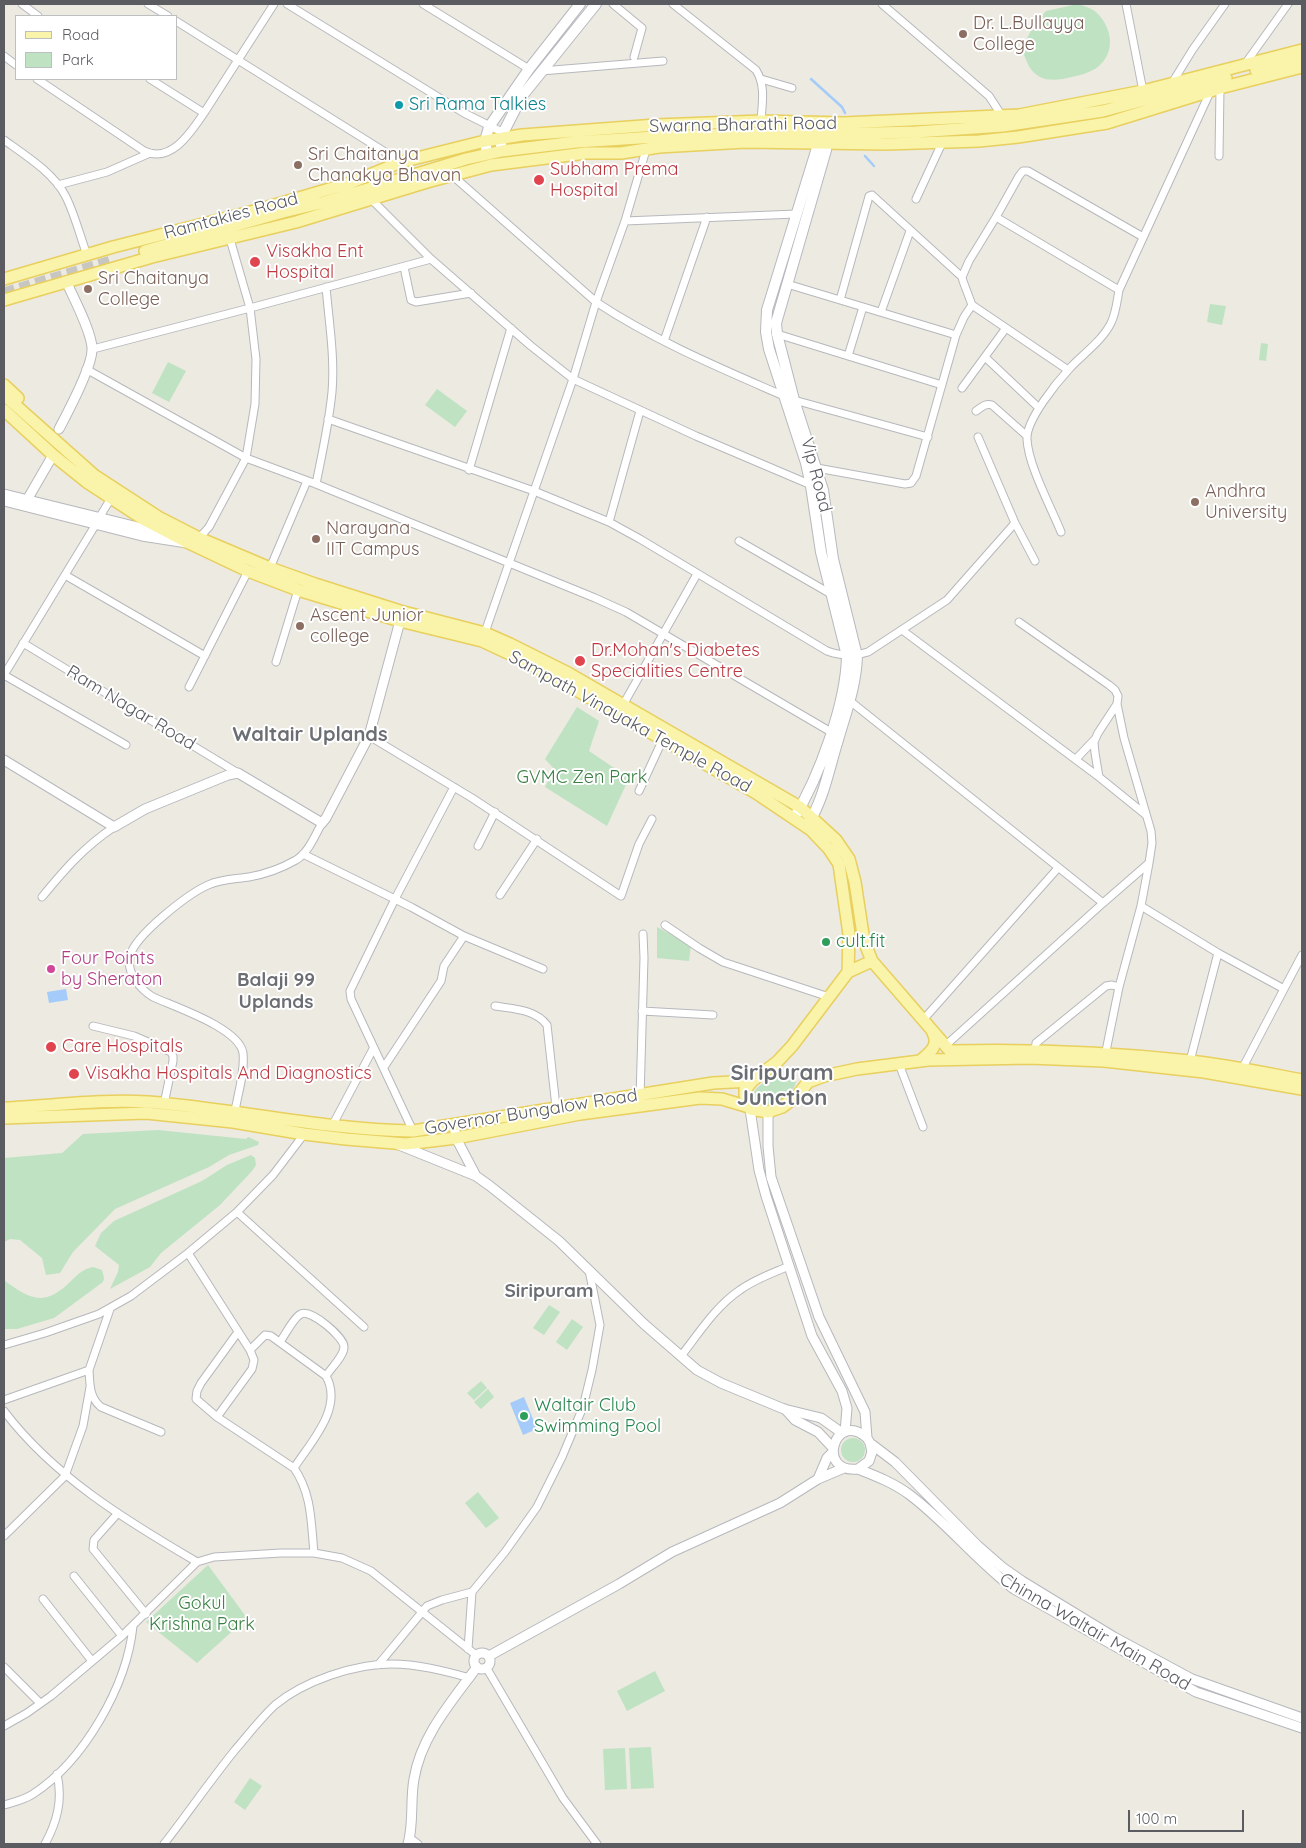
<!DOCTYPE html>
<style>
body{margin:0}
#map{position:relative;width:1306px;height:1848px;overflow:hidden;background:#eceae1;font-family:Quicksand,sans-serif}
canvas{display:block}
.frame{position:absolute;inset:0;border:5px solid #5a5c61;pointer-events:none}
.legend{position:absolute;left:15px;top:15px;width:162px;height:65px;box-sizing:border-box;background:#fff;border:1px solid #bdbec0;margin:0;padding:6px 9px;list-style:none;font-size:15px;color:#5a5c61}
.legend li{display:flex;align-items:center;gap:10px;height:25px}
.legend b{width:25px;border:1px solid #bdbec0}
.scale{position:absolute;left:1128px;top:1810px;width:116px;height:22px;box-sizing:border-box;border:2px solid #5a5c61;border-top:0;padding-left:6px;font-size:15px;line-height:18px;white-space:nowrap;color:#5a5c61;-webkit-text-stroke:4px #fff;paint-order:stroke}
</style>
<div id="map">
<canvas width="1306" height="1848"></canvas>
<div class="frame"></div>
<ul class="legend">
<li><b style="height:6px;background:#f9f4a9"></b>Road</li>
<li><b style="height:14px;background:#bfe2c2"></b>Park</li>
</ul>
<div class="scale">100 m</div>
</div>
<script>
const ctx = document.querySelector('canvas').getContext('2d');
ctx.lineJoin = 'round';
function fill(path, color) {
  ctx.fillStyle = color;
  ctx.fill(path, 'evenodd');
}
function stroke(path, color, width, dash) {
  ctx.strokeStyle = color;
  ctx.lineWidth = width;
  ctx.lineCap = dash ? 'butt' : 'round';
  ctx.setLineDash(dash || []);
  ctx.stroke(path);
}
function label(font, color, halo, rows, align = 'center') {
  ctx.font = font + ' Quicksand,sans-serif';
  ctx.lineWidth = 4;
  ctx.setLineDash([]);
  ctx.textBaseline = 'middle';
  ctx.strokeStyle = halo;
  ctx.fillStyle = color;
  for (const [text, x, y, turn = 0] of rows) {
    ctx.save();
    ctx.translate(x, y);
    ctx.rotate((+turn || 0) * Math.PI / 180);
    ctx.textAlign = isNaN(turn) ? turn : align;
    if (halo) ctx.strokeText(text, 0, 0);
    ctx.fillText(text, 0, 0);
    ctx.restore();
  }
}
fill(new Path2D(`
 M1078 4C1084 6 1091 8 1096 12 1112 27 1116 51 1099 66 1091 73 1077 76 1067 78 1060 80 1047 81 1040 77 1029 71 1026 60 1022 49L1032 28 1046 11Z
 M1210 304 1226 306 1222 325 1207 322Z
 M1261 343 1268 344 1266 361 1259 360Z
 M168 362 186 371 169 402 152 393Z
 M437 389 467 411 455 427 425 405Z
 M577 707 599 721 589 751 629 778 607 826 545 787 554 769 545 759Z
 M657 927 691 945 689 961 657 958Z
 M787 1075 796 1079C796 1097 773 1105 759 1106L751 1101C753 1084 773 1077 787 1075Z
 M158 1130 246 1139 248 1137 259 1142 258 1145 229 1155 209 1167 115 1209 73 1252 60 1273 46 1275 42 1258 20 1240 10 1239 4 1242V1158L62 1153 83 1134Z
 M251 1155 255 1158 256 1165 252 1171 220 1205 161 1253 150 1267 110 1289 118 1272 119 1265 95 1246 101 1233 114 1221 202 1181 227 1165Z
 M93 1267 102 1270 104 1278 103 1282 54 1318 17 1329H4V1280C30 1300 45 1307 71 1281 78 1274 83 1269 93 1267Z
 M549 1305 560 1312 544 1335 533 1328Z
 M572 1319 583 1327 567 1350 556 1342Z
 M481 1381 487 1388 474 1400 467 1393Z
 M488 1389 494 1397 481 1409 474 1402Z
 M841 1450a12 12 0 1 1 24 0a12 12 0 1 1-24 0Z
 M478 1492 499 1518 486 1528 465 1503Z
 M208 1565 247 1618 197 1663 146 1622Z
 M655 1671 665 1691 627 1711 617 1691Z
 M651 1747 654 1788 631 1789 629 1748Z
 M625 1748 627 1789 605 1790 603 1749Z
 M250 1778 262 1786 245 1810 234 1802Z`), '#bfe2c2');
fill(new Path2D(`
 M66 989 68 1000 49 1003 47 992Z
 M524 1397 537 1429 523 1435 510 1403Z`), '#a4cbf9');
stroke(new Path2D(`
 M811 79 842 107 845 113
 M865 156 874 166`), '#a4cbf9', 2.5);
stroke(new Path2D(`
 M4 293 111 261`), '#c8c6c1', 11, [11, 5.5]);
const minor = new Path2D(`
 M22 4 38 16
 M148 4 168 16
 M274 4 238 60 401 162
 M287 4 464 113 502 132
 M423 4 529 69
 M613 4 642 28 634 57
 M673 4 756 70C766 86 762 103 761 121
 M882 4 989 96 1002 116
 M1126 4 1143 91
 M4 56 16 65
 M1245 64 1288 4
 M541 71 663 61
 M37 79 144 151C171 164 191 132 204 113
 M150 79 204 113 238 60 176 21
 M761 79 792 88
 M1172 83 1193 49 1225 4
 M4 140C25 155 54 173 66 197 75 215 80 236 87 255
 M1219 156 1220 88
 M453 176 596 302C655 341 720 368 784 396
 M58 185 107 172 150 153
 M371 199 431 259 531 346 573 379 696 436 823 490
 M916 199 942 143
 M996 217 969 261 962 277 963 281 972 305 1068 370
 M625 221 796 214
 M404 267 411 300 416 302 471 293
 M787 284 956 335 916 476 911 483 905 484 817 468
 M1119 290 996 217 1019 176 1023 171H1028L1143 237
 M840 300 868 200 869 196 872 195 962 277
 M881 312 910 231
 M777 334 942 385
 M956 335 964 317 972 305
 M664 341 707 217
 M93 349 250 308 431 259
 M848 356 863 307
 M985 357 1039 408
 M86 369 246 458 316 484 595 598 626 612 831 732
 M962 388 1006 328
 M794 400 928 437
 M976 411C982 407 985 403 992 405L1027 436
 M328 419 534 491 609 522 640 539 827 651C841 656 854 657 868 652L947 600 1015 523 978 437
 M469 470 511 328
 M316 484C322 454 329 423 332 392 335 358 329 322 326 287
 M99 518 113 495
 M609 522 640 411
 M1015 523 1035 561
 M96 524 4 675 126 745
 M1061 532C1051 507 1028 465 1027 439 1026 420 1057 382 1070 368 1083 354 1102 341 1111 323 1116 313 1117 301 1119 290L1211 90
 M199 538 209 527 246 458 255 404 256 359 250 308 230 239
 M739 541 831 594
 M270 568 307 481
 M65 575 205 656
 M1019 622 1109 685 1115 690 1118 696 1117 704 1124 738 1151 831 1152 843 1149 863
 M902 630 1099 777
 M484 635 573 379 596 302 625 221 646 150
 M23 643 238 773
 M276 662 298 590
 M189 687 248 571
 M850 701 1103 903 1149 863 1141 906
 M1117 704 1098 733 1094 742 1095 753 1099 777 1146 815
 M623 705 697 574
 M369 736 472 798 621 896 639 844 652 819
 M1076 759 1095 739
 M639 791 663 739
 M478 846 495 812
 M303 854 411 907 464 936 444 966 441 981 384 1067
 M500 895 537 839
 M42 897C65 869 84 847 114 827
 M665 925 699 948 723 962 829 997
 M464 936 543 969
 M1284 989 1302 955
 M495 1006C513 1009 535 1009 547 1025L556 1107
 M642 1011 713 1015
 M923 1020 1058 868
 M93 1026 134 1036 171 1052 173 1056V1061L164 1104
 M945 1046 1103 903
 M1035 1051 1036 1043 1106 986 1112 985 1119 987
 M1105 1056 1119 987 1141 906 1218 953 1284 989 1242 1069
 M1190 1061 1218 953
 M899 1064 923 1127
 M640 1098 644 958 643 934
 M235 1111C238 1093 245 1072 243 1053 239 1028 175 1007 153 997 140 989 126 973 130 956 135 935 188 894 208 885 221 879 236 879 249 877 266 874 282 868 296 860 309 852 315 835 322 823
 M332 1126 373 1049
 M413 1131 351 999 350 991 395 899 454 787
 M237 1212 364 1327
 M188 1253 250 1350 254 1360 252 1369 217 1417
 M238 1332 201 1383 197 1391 196 1399 217 1417 294 1468C312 1494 311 1522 314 1553
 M280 1342C285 1335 294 1317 301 1314 311 1309 344 1337 344 1347 344 1356 331 1368 326 1376
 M4 1345 45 1333 99 1314 131 1296 188 1253 237 1212 273 1175 305 1133
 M250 1350 265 1335 271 1336 326 1376C344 1408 310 1443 294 1468
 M681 1356C699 1333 716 1306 740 1290 755 1279 773 1273 789 1266
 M89 1370C90 1384 89 1397 101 1407L161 1432
 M4 1400 89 1370 110 1309
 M4 1411C54 1477 127 1521 197 1562
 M118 1513 94 1540 93 1549 146 1614
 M4 1536 65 1476 83 1426 90 1387
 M74 1576 122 1636
 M43 1599 92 1661
 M468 1649 472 1592 505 1552 537 1507 562 1457 583 1407 592 1370 600 1325 589 1270
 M378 1665 427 1606 442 1600 472 1592
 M4 1667 40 1703
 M486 1667 563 1798 597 1844
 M4 1726 27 1713 51 1696 122 1636 197 1562 214 1557 281 1553H314L342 1558 371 1571 476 1655
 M4 1805C14 1802 24 1800 33 1794 84 1761 127 1686 133 1626
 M410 1838 418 1844
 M45 1844C57 1822 63 1800 57 1774
 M164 1844C188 1813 210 1781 235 1750 248 1735 260 1719 275 1705 304 1681 354 1664 391 1664 418 1664 445 1671 470 1678`);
const tertiary = new Path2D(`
 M59 429C68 412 92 367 92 350 93 334 73 297 66 281
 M4 494 142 528 164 531
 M27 500 53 455
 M4 501 142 536 187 543
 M4 760 114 827 145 809 228 775 238 773 322 823 326 818 369 736 400 621
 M750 1109 759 1170 766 1196 812 1336 842 1391 847 1408 845 1432
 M768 1112V1146L771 1177 819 1317 865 1412 867 1438 870 1443 872 1452 869 1461 858 1469C815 1474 835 1409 867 1438
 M454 1124 456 1138 476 1176
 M399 1145 476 1176 490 1186 559 1241 644 1324 697 1370 721 1383 784 1409 821 1418 842 1433
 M785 1409 795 1420 818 1432 833 1448
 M870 1443 895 1462 978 1546 1002 1567 1022 1581 1114 1637 1192 1679 1302 1718
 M858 1469C876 1476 894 1483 910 1495 947 1523 977 1561 1014 1589L1196 1692 1302 1728
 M818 1479 827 1458 833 1452
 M474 1661a8 8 0 1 1 16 0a8 8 0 1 1-16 0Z
 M489 1656 619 1584 672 1552 780 1503 818 1479 844 1468
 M408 1844C414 1823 410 1801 414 1779 421 1736 452 1701 477 1667`);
const secondary = new Path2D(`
 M502 151 500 139 522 96 596 4
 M487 153 485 141 489 127 529 69 580 4
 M794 818C819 777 846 704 847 656L821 552 811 486 806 463 769 349 766 332 767 310 817 148 818 137
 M808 824C824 799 829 768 838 740 846 712 856 686 857 656L833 559 823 490 794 400 777 334 776 323 826 150 827 137`);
const primary = new Path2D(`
 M1256 70 1302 58
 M145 251 283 212 325 202 466 159 502 151 576 142 655 137 790 132 835 134 916 132 1003 126 1103 111 1226 78
 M4 279 113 247 254 211 350 183 401 162 485 141 522 135 656 125 761 121 844 123 1019 115 1143 91 1302 50
 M4 300 152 257 296 222 427 182 491 165 586 153H621L659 147 745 142 886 144 979 141 1018 137 1107 123 1220 88 1302 67
 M4 385 18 398
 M4 395 94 475 160 518 199 538 270 568 315 584 400 611 485 633 510 644 568 673 800 807 836 840 849 859 855 882 864 941 872 961 950 1051C1030 1049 1110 1052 1190 1061 1227 1065 1265 1073 1302 1080
 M4 410 53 455 88 483 143 519 189 543 248 571 298 590 400 621 482 641 529 663 756 793 811 830 829 849 839 864 849 934 848 972 792 1046 777 1062 752 1081 745 1090V1095L750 1109 768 1112 782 1107 797 1096 808 1082 824 1076 857 1069 928 1060 1030 1058 1104 1061 1204 1072 1302 1089
 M848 972 872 961
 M920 1061C929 1053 940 1046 933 1033
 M4 1108C52 1106 100 1099 148 1102 237 1109 324 1130 413 1131L713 1083 752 1081
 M4 1118 146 1113 233 1122 304 1134 346 1139 406 1144 456 1138 580 1114 700 1098 722 1099 749 1107`);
stroke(minor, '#b7b8bd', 9);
stroke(tertiary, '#b7b8bd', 11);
stroke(secondary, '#b7b9bf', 12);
stroke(primary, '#e8cf5e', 14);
stroke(minor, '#fff', 7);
stroke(tertiary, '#fff', 9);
stroke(secondary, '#fff', 10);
stroke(primary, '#f9f4a9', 11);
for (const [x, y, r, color] of [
 [963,34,5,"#8d6e63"],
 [399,105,5,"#0f9aa8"],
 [298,165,5,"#8d6e63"],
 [539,180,6,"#e0444e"],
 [255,262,6,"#e0444e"],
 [88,289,5,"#8d6e63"],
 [1195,502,5,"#8d6e63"],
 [316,539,5,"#8d6e63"],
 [300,626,5,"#8d6e63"],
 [580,661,6,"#e0444e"],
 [826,942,5,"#2e9e5b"],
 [51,969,5,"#d1479c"],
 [51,1047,6,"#e0444e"],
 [74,1074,6,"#e0444e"],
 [524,1416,5,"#2e9e5b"]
]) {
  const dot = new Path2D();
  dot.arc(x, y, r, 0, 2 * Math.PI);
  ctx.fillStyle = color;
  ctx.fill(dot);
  stroke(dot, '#fff', 2);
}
label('18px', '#785e54', '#fff', [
 ["Dr. L.Bullayya",973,24],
 ["College",973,45],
 ["Sri Chaitanya",308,155],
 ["Chanakya Bhavan",308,176],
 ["Sri Chaitanya",98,279],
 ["College",98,300],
 ["Andhra",1205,492],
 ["University",1205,513],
 ["Narayana",326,529],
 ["IIT Campus",326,550],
 ["Ascent Junior",310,616],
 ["college",310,637]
], 'left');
label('18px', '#0d838f', '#fff', [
 ["Sri Rama Talkies",409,105]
], 'left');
label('18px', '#5a5c61', '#fff', [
 ["Swarna Bharathi Road",743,125,-1],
 ["Ramtakies Road",231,216,-15],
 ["Vip Road",816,475,75],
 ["Ram Nagar Road",131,708,31],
 ["Sampath Vinayaka Temple Road",630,722,29],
 ["Governor Bungalow Road",531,1112,-9],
 ["Chinna Waltair Main Road",1095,1632,30]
]);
label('18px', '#be3a42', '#fff', [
 ["Subham Prema",550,170],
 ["Hospital",550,191],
 ["Visakha Ent",266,252],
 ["Hospital",266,273],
 ["Dr.Mohan's Diabetes",591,651],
 ["Specialities Centre",591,672],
 ["Care Hospitals",62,1047],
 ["Visakha Hospitals And Diagnostics",85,1074]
], 'left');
label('18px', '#3a8044', '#fff', [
 ["GVMC Zen Park",582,778],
 ["Gokul",202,1604],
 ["Krishna Park",202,1625]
]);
label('18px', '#27864d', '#fff', [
 ["cult.fit",836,942],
 ["Waltair Club",534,1406],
 ["Swimming Pool",534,1427]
], 'left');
label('18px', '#b23c85', '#fff', [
 ["Four Points",61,959],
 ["by Sheraton",61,980]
], 'left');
label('bold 19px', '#6b6e73', '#fff', [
 ["Balaji 99",276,980],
 ["Uplands",276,1002],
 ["Siripuram",549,1291]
]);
label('bold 20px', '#6b6e73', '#fff', [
 ["Waltair Uplands",310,735]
]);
label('bold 22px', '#6b6e73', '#fff', [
 ["Siripuram",782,1073],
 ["Junction",782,1098]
]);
</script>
